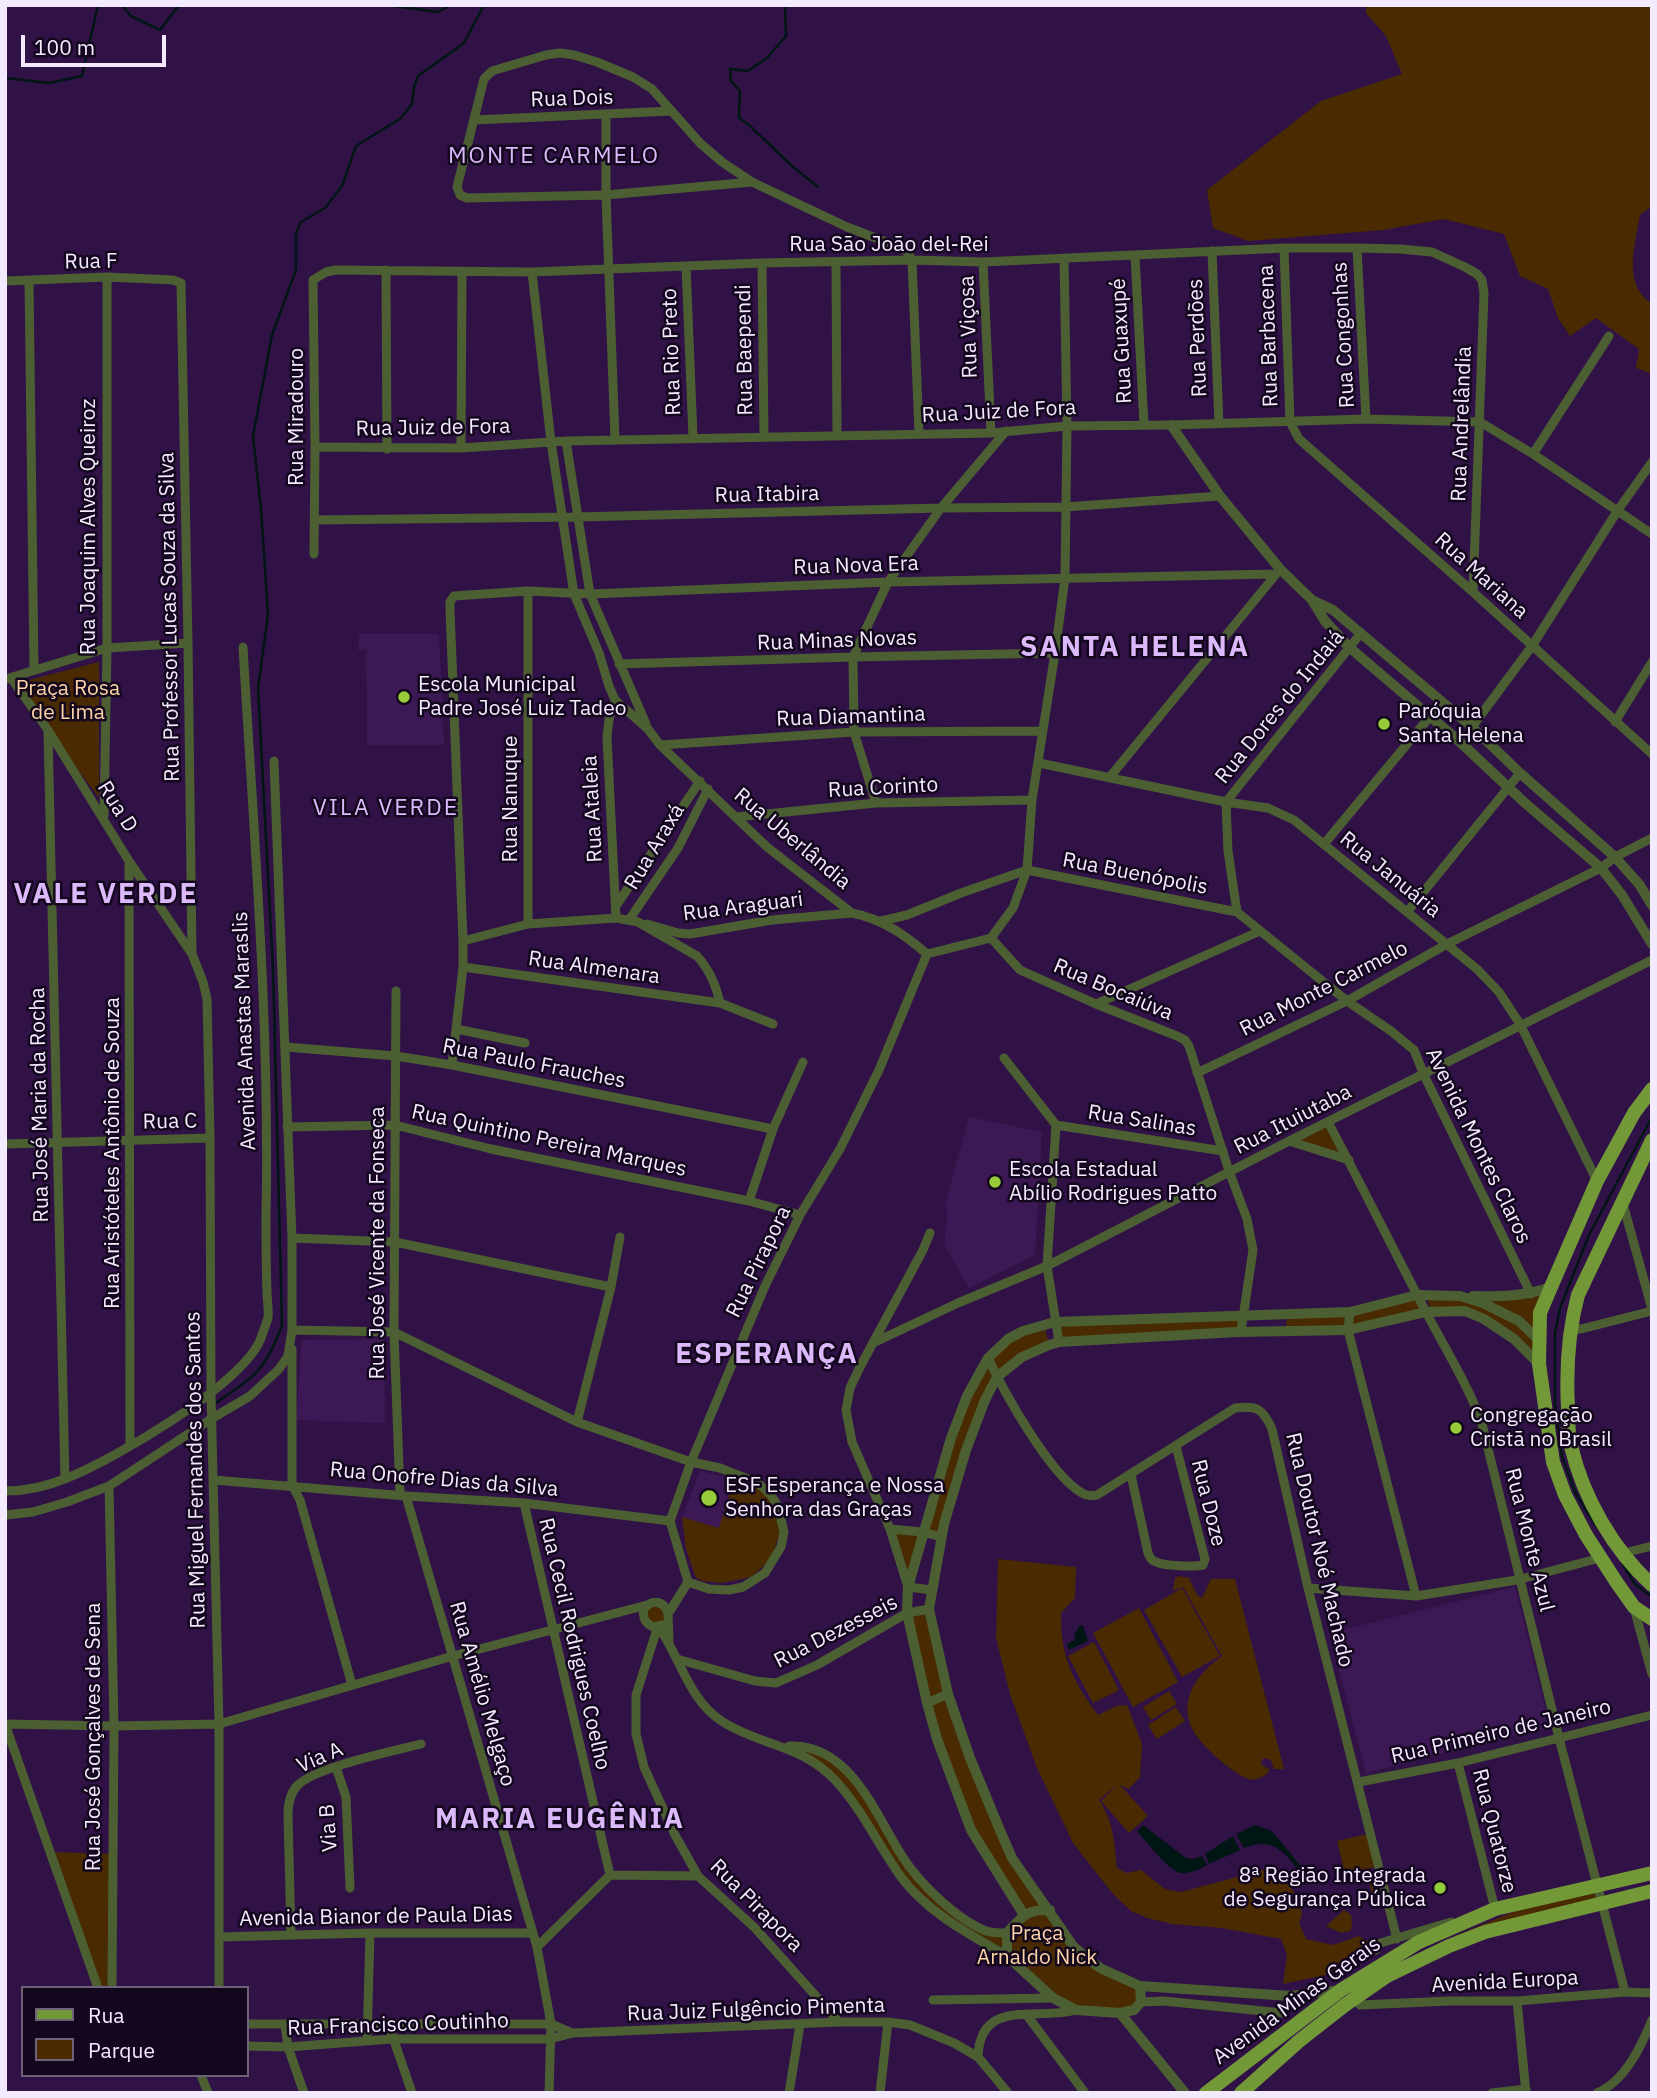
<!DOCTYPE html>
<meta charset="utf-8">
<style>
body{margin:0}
#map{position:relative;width:1657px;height:2098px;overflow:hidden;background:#311247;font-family:"IBM Plex Sans",sans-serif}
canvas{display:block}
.frame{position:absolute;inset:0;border:7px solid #f4eafe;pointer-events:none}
.legend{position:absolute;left:21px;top:1986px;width:228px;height:91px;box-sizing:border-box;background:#13071d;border:2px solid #6d6277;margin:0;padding:9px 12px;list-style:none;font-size:21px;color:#f4eafe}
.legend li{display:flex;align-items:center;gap:14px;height:35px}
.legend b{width:35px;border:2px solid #6d6277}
.scale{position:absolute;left:21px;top:35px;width:145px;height:32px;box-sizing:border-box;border:4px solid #f4eafe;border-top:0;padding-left:9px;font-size:21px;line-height:24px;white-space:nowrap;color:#f4eafe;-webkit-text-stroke:5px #13071d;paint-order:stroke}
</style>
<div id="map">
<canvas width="1657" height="2098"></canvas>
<div class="frame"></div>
<ul class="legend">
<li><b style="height:9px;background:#729838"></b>Rua</li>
<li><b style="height:19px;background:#492a01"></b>Parque</li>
</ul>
<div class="scale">100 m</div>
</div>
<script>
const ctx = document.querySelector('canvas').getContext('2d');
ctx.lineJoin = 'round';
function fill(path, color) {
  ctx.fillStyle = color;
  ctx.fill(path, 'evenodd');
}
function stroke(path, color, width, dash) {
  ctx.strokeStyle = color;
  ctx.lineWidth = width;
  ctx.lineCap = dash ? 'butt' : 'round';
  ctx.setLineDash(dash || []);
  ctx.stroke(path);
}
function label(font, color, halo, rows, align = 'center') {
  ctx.font = font + ' "IBM Plex Sans",sans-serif';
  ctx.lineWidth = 5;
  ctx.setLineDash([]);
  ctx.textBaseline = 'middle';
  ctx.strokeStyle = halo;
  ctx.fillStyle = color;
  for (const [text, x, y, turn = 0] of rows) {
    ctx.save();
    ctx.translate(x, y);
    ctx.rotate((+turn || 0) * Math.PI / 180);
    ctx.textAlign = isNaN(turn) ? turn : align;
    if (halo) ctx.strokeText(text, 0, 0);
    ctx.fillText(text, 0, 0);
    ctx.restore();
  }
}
fill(new Path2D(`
 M359 634H439L444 745H367L366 650H358Z
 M969 1117 1042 1132 1035 1255 969 1288 944 1244 948 1214 945 1205Z
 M384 1339 385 1423 296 1420 302 1340Z
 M700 1471 734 1479 719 1528 682 1517Z
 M1515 1587 1550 1727 1366 1773 1329 1633Z`), '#3c1954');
fill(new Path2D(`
 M1366 5H1652V206L1640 215C1635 246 1622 284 1652 304V374L1636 368 1639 349 1596 318 1570 336 1558 318 1548 289 1520 276 1504 234 1444 219 1383 230 1248 241 1213 228 1207 190 1321 101 1402 74 1386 36 1366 13Z
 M99 662V798L48 730 21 682Z
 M1328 1122 1349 1160 1289 1141Z
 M1551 1287 1539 1364 1484 1319 1432 1311 1425 1294 1472 1296Z
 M1417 1295 1426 1312 1348 1330H1286L1287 1314 1350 1312Z
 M1242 1316 1241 1331 1059 1342 1055 1322Z
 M1044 1324 1049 1345 997 1377 985 1400 941 1537 924 1532 908 1587 890 1529 923 1532 967 1396 1008 1339Z
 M734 1479 757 1486 769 1496 775 1507 780 1531 773 1554 768 1562 751 1577 722 1583 703 1581 696 1578 686 1549 682 1517 719 1528Z
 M998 1559 1076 1567 1075 1598 1061 1613C1060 1656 1073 1681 1098 1715L1116 1706 1127 1705 1142 1744 1140 1777 1129 1789 1120 1785 1148 1816 1129 1833 1101 1801 1119 1783 1099 1800C1114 1823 1114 1841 1117 1868L1127 1873 1141 1870 1165 1889 1181 1892 1263 1870 1278 1873 1299 1898 1302 1914 1299 1923 1306 1939 1333 1945 1359 1936 1369 1942 1331 1974 1283 1984 1287 1955 1281 1939 1222 1928 1172 1924 1147 1918 1131 1911 1113 1894 1073 1843 1037 1768 1010 1694 996 1638Z
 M1179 1576 1189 1578 1197 1595 1202 1598 1211 1579H1235L1284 1769H1274L1271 1760 1264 1758 1261 1761 1262 1765 1269 1769 1268 1773C1262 1777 1257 1781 1249 1779 1239 1776 1221 1762 1213 1754 1208 1749 1202 1744 1198 1738 1174 1706 1194 1676 1222 1656L1183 1587 1173 1591 1175 1578Z
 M1182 1588 1220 1656 1182 1677 1144 1610Z
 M662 1604 665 1622 649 1625 644 1609Z
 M1139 1608 1178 1682 1133 1707 1093 1633Z
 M929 1609 948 1694 1012 1858 1073 1946 1140 1986 1134 2009 1076 2010 1007 1956 952 1924 913 1891 835 1780 798 1752 814 1748 853 1777 903 1859 931 1890 988 1932 1007 1933 1023 1915 971 1830 951 1775 907 1613Z
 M1094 1642 1119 1690 1093 1703 1068 1656Z
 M1169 1691 1177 1704 1151 1720 1143 1707Z
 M1176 1707 1185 1721 1157 1739 1148 1725Z
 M1368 1834 1375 1867 1345 1874 1337 1841Z
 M50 1852 113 1854 112 1988H98Z
 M1376 1871 1383 1905 1375 1907 1367 1873Z
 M1592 1893 1595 1894 1596 1899 1455 1936 1520 1909Z
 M1344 1910 1351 1915 1352 1927 1350 1931 1341 1933 1326 1926Z`), '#492a01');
fill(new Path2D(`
 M1083 1625 1088 1641 1069 1650 1067 1645 1071 1641H1075L1074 1636 1079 1626Z
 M1143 1825 1186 1858 1193 1859 1202 1856 1207 1865C1201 1869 1189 1874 1181 1873 1168 1871 1146 1841 1137 1831Z
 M1255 1825 1272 1831 1309 1876 1305 1880C1287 1856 1277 1835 1244 1848L1236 1834Z
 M1233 1836 1240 1850 1209 1864 1205 1854Z`), '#001614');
stroke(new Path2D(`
 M122 5 131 16 160 30 179 5
 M387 5 438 12 451 5
 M785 5 786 36 768 57 748 71 730 69 731 81 740 91 739 118 749 125 793 167 818 187
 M5 78 49 83 82 76 98 5
 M214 1404C254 1377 265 1372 282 1325L273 968 258 688 268 615 261 509 253 436 272 335 296 270V233L301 222 325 208 342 186 356 146 401 118 412 104 414 87 418 76 464 43 484 5
 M1596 1526 1576 1494 1562 1456 1555 1405V1333L1560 1308 1589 1235 1652 1117
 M1622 1563 1635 1584 1652 1597`), '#001614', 2.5);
stroke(new Path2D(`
 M606 115V195L615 439
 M474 120 672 111
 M752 182 606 195 467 198 460 195 457 187 484 79 492 71 546 55 560 53 574 55 597 62 633 77 652 89 700 143 722 162 752 182 847 227 899 247 907 252 912 260 919 433
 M1284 248 1290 422 1299 439 1473 592 1652 754
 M1357 248 1366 419
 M1212 251 1219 423
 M1135 256 1144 424
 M983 262 991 433
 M762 263 764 436
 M836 263 837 436
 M686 266 693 437
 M386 270 387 449
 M532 272 551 442 574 594 599 653 609 686 615 700 648 729 660 745 767 847 852 913C882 919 904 934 927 954
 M5 281 107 277 173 280 181 283 188 643 192 953
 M29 281 34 670
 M566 441 590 594 646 724
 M315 447 461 448 566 441 991 433 1067 426 1171 425 1366 419 1480 422 1533 454 1652 534
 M461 448 462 272
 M1533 454 1609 336
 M315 520 577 517 941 508 1065 507 1220 496
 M314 554 315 447 313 280 326 272 336 270 532 272 762 263 912 260 983 262 1284 248H1357L1400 249 1432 252 1465 267 1477 274 1482 280 1484 293 1473 592
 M1361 633 1226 802 1228 851 1237 912 1347 1001 1391 1031 1414 1050 1424 1075 1531 1294
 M619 664 853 657 1055 653
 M11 678 48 730 129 861 192 954 203 982 207 999 210 1138 211 1393 219 1724V1988
 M6 679 107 648 188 643
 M615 700 609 719 607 737 616 918
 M1615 722 1652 662
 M1472 727 1532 646 1618 510 1652 462
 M48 732 65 1479
 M660 745 854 732 1043 731
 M1039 763 1226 802 1268 808 1294 820 1477 969 1499 992 1520 1024 1597 1181
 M1109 778 1277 573
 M876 803 854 732 853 657 888 582 941 508 1006 431
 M104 816 107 648V277
 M736 817 876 803 1032 800
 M1324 844 1442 702
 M129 863 130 1446
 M616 906 700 781
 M1408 911 1520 773
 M629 920 678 848 708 789
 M881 921 907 915 961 893 1027 870 1237 912
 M528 924V591
 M647 924 678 933 690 934 772 920 852 913
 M991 938 1020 970 1096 1004 1177 1036 1185 1040 1189 1046 1229 1171 1247 1219 1253 1250 1241 1331
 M463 941 528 924 616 918 638 922 697 956C710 970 716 985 720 1003
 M927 954 991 938 1013 908 1027 870 1032 800 1055 653 1065 578 1067 426 1064 258
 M463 967 720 1003 773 1024
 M396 991 394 1332 400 1495
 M1096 1004 1260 931
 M456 1029 525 1043
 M286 1047 396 1056 452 1065 773 1129
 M1004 1058 1056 1125 1047 1266 1059 1342
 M452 1065 463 967V941L450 609V602L454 596 528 591 590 594 888 582 1275 574
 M1197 1073 1347 1001 1447 944 1601 868 1615 857 1652 838
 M1328 1122C1361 1184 1392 1247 1425 1310 1444 1347 1466 1381 1481 1420L1559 1738 1625 1992
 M1056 1125 1223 1151
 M287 1127 395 1125 491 1149 749 1201 800 1215
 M1289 1141 1349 1160
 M5 1144 210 1138
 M749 1201 773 1129 803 1062
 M1623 1204 1652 1309
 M930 1233 923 1250 860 1367 850 1388 846 1410 852 1442 890 1529 908 1587 932 1590
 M292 1238 395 1242 611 1287
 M1350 1312 1348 1330 1416 1596
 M1571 1329H1581L1652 1311
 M292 1330 394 1332 577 1422 691 1462 720 1468 758 1483 771 1495 778 1506 784 1532 781 1547 765 1573 743 1587 729 1590 709 1589 688 1582
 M873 1343 958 1303 1047 1266 1289 1141 1652 960
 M292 1349V1485L300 1500 352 1685
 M988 1358C1004 1392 1050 1475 1082 1493 1087 1496 1092 1496 1097 1495L1235 1408C1257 1405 1263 1409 1272 1429L1308 1588 1397 1939
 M577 1422 611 1287 620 1237
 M1131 1475 1148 1553C1150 1558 1151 1560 1156 1562 1164 1566 1194 1567 1203 1565L1205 1559 1176 1446
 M214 1480 406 1496 524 1503 670 1521
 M109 1486 114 1726 112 1988
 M5 1491C26 1491 48 1486 67 1478 113 1460 244 1384 261 1338 263 1332 266 1324 268 1318 269 1309 267 1300 267 1291 266 1267 266 1242 266 1217 270 1027 254 837 243 647
 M406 1496 537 1947 551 2024 549 2093
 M524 1503 610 1875
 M5 1515 33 1512 67 1502 109 1486 211 1419 250 1396 279 1369 288 1356 292 1330V1238L274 761
 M890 1529 923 1532 941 1537
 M1624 1553 1652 1546
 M1308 1588 1416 1596 1517 1580 1600 1558
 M1634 1608 1652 1674
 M662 1625 653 1627C645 1623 642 1618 644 1609 652 1598 665 1601 668 1614
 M658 1626C681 1658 688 1700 723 1722 761 1746 801 1744 835 1780 862 1809 878 1845 901 1877 928 1913 969 1934 1007 1956
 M658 1626 636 1695V1734L644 1767 675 1835 698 1876 755 1928 839 2022
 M669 1641 668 1614 688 1582 670 1521 691 1462 765 1286 800 1215 840 1149 879 1070 927 954
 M677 1659 755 1681 776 1683 817 1665 907 1613 929 1609
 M927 1703 948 1694
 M5 1724 114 1726 219 1724 453 1656 647 1605
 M5 1724 98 1988
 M789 1746C850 1743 875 1814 902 1856 919 1883 956 1919 986 1931 992 1933 1000 1933 1007 1933
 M1458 1763 1495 1909
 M336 1767 346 1797 350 1888
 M1359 1782 1458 1763 1652 1715
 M291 1935 288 1815C288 1804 290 1793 298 1785 316 1767 394 1751 421 1744
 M219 1937 370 1933H533
 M537 1947 610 1875 698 1876
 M1376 1950 1377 1944 1451 1922
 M933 2000 1053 1998
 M1517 2001 1526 2093
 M1141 2002 1164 2001 1282 2013
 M1360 2005 1450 2001H1517L1625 1992 1652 1993
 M1026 2014 1085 2093
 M388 2023 412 2093
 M247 2024H551L572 2033
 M285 2025 288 2047 304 2093
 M367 2041 370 1933
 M247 2046 288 2047 392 2039H550L573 2033 839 2022H888L910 2025 954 2043 978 2057 1008 2093
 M978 2057C980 1997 1037 2021 1076 2010
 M201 2075 208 2093
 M789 2093 800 2025
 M880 2093 888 2022
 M1492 2093 1526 2089
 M1597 2093C1625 2081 1641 2047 1652 2020`), '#4c5f33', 9);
stroke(new Path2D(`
 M1171 425 1220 496 1280 569 1312 600 1325 621 1349 647 1460 742 1525 803 1601 868 1622 895 1652 944
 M1312 600 1333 610 1472 727 1520 773 1615 857 1639 884 1652 905
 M1473 1296C1501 1297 1525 1296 1551 1287
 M1050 1910C1026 1909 1022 1917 1007 1933V1956L1053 1998 1076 2010 1120 2013 1134 2010 1141 2002 1140 1986
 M1024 1915 971 1830 937 1739 927 1703 907 1613 908 1587 951 1438 967 1396 988 1358 1008 1339 1023 1331 1055 1322 1350 1312 1417 1295 1460 1296 1483 1303 1519 1321 1539 1340
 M1341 1990 1291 1996 1140 1986 1102 1969 1090 1961 1073 1946 1060 1927 1012 1858 999 1828 970 1758 948 1694 929 1609 944 1524 966 1450 985 1400 997 1377 1022 1357 1049 1345 1059 1342 1237 1332 1348 1330 1426 1312 1465 1311 1484 1319 1514 1339 1539 1364
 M1120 2013 1185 2093`), '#4c5f33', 10);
stroke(new Path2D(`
 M1652 1089 1634 1113 1597 1181 1551 1287 1540 1313 1539 1364 1553 1462 1565 1495 1586 1535 1617 1583 1634 1607 1652 1619
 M1652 1140 1578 1295C1568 1332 1566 1370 1568 1408 1568 1421 1568 1434 1571 1446 1583 1497 1613 1550 1652 1585
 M1206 2093 1341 1990 1419 1942 1495 1909 1652 1873
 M1241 2093 1299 2041 1345 2005 1387 1976 1449 1946 1485 1932 1652 1891`), '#729838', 14);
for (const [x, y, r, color] of [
 [404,697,7,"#96cc3a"],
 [1384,724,7,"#96cc3a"],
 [995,1182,7,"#96cc3a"],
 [1456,1428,7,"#96cc3a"],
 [709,1498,9,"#96cc3a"],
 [1440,1888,7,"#96cc3a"]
]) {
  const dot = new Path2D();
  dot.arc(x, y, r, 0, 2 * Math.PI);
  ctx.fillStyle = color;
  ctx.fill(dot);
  stroke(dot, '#13071d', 2.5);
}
label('21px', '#f4eafe', '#13071d', [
 ["Rua Dois",572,99,-2],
 ["Rua São João del-Rei",889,245],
 ["Rua F",91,262,-1],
 ["Rua Viçosa",969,327,-92],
 ["Rua Congonhas",1344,335,-93],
 ["Rua Barbacena",1269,336,-92],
 ["Rua Perdões",1198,338,-92],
 ["Rua Guaxupé",1122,341,-93],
 ["Rua Baependi",745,350,-91],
 ["Rua Rio Preto",672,352,-92],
 ["Rua Juiz de Fora",999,412,-3],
 ["Rua Miradouro",297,417,-90],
 ["Rua Andrelândia",1462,424,-88],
 ["Rua Juiz de Fora",433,428,-1],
 ["Rua Itabira",767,495,-1],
 ["Rua Joaquim Alves Queiroz",89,527,-90],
 ["Rua Nova Era",856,566,-2],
 ["Rua Mariana",1481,576,42],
 ["Rua Professor Lucas Souza da Silva",170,617,-91],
 ["Rua Minas Novas",837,641,-2],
 ["Rua Dores do Indaiá",1280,707,-51],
 ["Rua Diamantina",851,717,-2],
 ["Rua Corinto",883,788,-3],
 ["Rua Nanuque",511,799,-90],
 ["Rua D",117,807,58],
 ["Rua Ataleia",593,809,-93],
 ["Rua Uberlândia",792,839,40],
 ["Rua Araxá",655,847,-59],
 ["Rua Buenópolis",1135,874,11],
 ["Rua Januária",1390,875,39],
 ["Rua Araguari",743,907,-7],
 ["Rua Almenara",594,968,8],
 ["Rua Monte Carmelo",1324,989,-27],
 ["Rua Bocaiúva",1113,990,23],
 ["Avenida Anastas Maraslis",245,1031,-92],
 ["Rua Paulo Frauches",534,1064,11],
 ["Rua José Maria da Rocha",40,1105,-91],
 ["Rua Ituiutaba",1293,1120,-27],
 ["Rua Salinas",1142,1121,9],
 ["Rua C",170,1122,-1],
 ["Rua Quintino Pereira Marques",549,1141,12],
 ["Avenida Montes Claros",1478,1146,64],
 ["Rua Aristóteles Antônio de Souza",113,1153,-90],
 ["Rua José Vicente da Fonseca",378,1243,-90],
 ["Rua Pirapora",759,1262,-64],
 ["Rua Miguel Fernandes dos Santos",196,1470,-91],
 ["Rua Onofre Dias da Silva",444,1480,5],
 ["Rua Doze",1208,1503,76],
 ["Rua Monte Azul",1529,1540,76],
 ["Rua Doutor Noé Machado",1319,1550,77],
 ["Rua Dezesseis",836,1632,-27],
 ["Rua Cecil Rodrigues Coelho",574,1644,77],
 ["Rua Amélio Melgaço",482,1694,74],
 ["Rua Primeiro de Janeiro",1501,1732,-13],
 ["Rua José Gonçalves de Sena",94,1737,-90],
 ["Via A",320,1758,-23],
 ["Via B",329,1828,-94],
 ["Rua Quatorze",1494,1831,76],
 ["Rua Pirapora",756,1906,45],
 ["Avenida Bianor de Paula Dias",376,1917,-1],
 ["Avenida Europa",1505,1982,-3],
 ["Avenida Minas Gerais",1297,2001,-36],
 ["Rua Juiz Fulgêncio Pimenta",756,2010,-2],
 ["Rua Francisco Coutinho",398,2025,-2]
]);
label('21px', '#f4eafe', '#13071d', [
 ["Escola Municipal",418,685],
 ["Padre José Luiz Tadeo",418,709],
 ["Paróquia",1398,712],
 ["Santa Helena",1398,736],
 ["Escola Estadual",1009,1170],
 ["Abílio Rodrigues Patto",1009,1194],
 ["Congregação",1470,1416],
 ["Cristã no Brasil",1470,1440],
 ["ESF Esperança e Nossa",725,1486],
 ["Senhora das Graças",725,1510],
 ["8ª Região Integrada",1426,1876,"right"],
 ["de Segurança Pública",1426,1900,"right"]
], 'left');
label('21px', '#fdd4a8', '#13071d', [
 ["Praça Rosa",68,689],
 ["de Lima",68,713],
 ["Praça",1037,1934],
 ["Arnaldo Nick",1037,1958]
]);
ctx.letterSpacing = '2px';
label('23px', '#dbb9fa', '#13071d', [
 ["MONTE CARMELO",554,156],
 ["VILA VERDE",386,808]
]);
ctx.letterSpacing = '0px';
ctx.letterSpacing = '2px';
label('bold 28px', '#dbb9fa', '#13071d', [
 ["SANTA HELENA",1135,648],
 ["VALE VERDE",106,895],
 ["ESPERANÇA",767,1355],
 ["MARIA EUGÊNIA",560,1820]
]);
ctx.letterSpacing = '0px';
</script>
